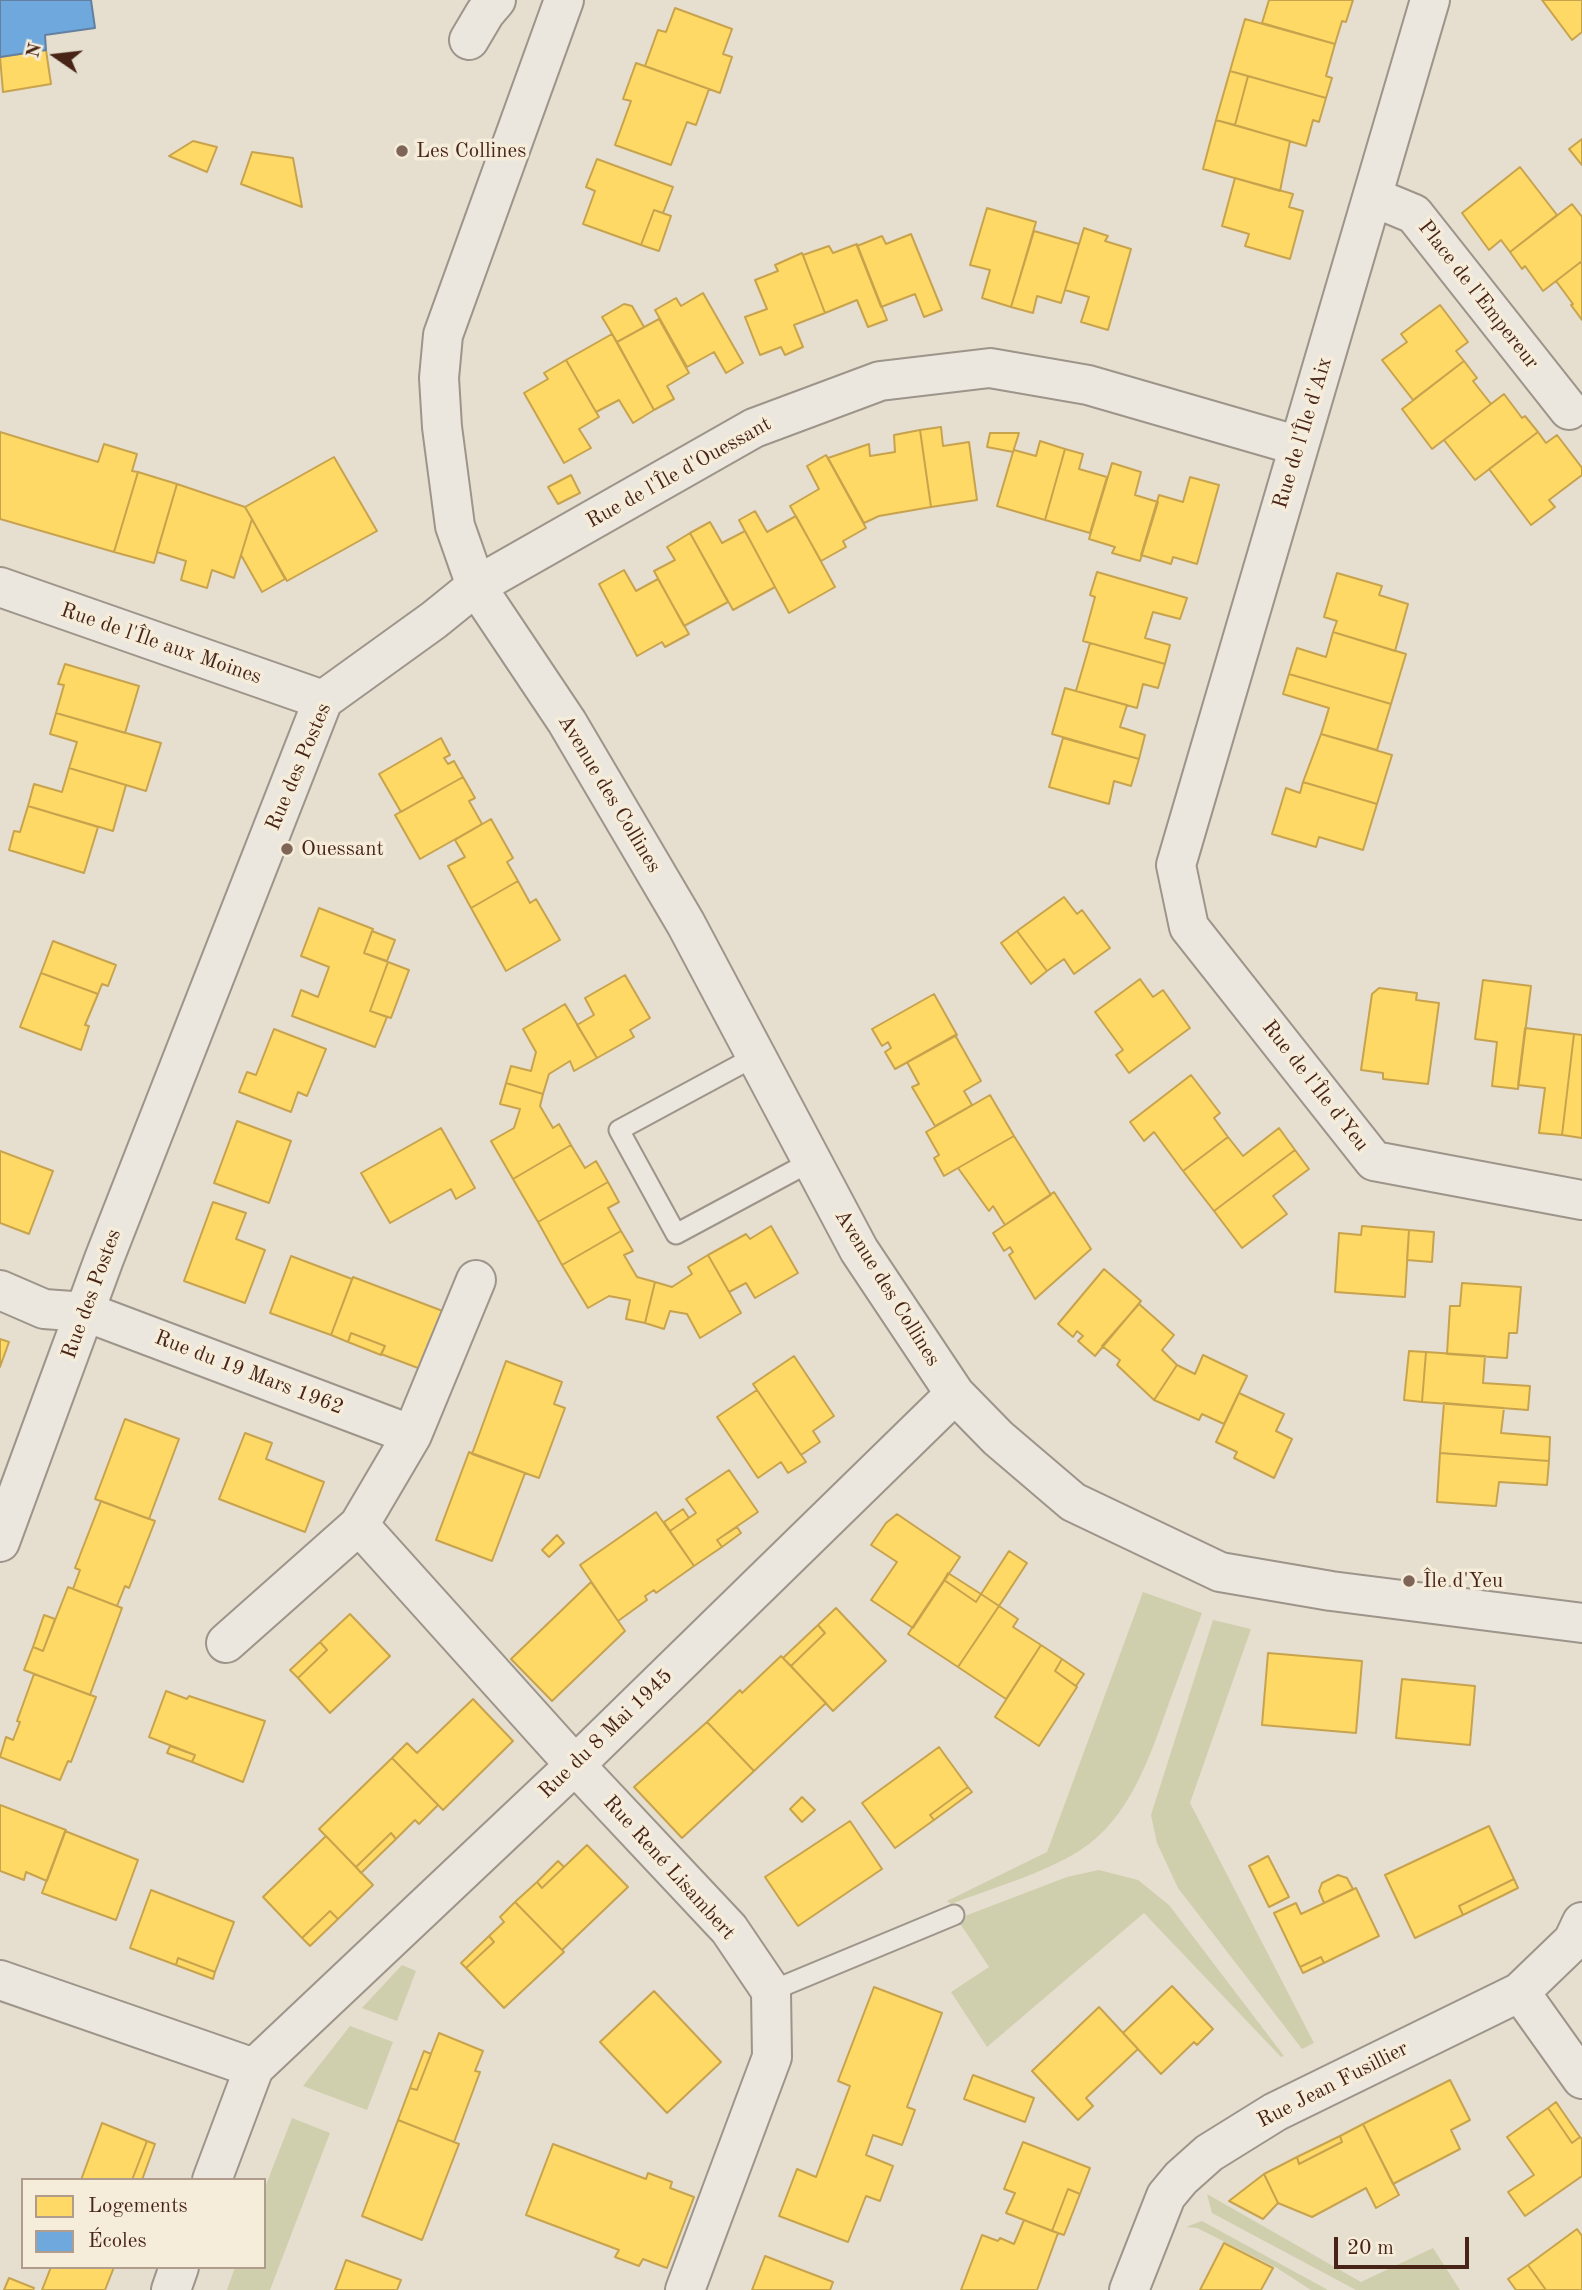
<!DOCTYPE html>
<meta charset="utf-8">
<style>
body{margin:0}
#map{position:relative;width:1582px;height:2290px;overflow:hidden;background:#e6dece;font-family:"Old Standard TT",serif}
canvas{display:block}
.legend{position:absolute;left:21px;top:2178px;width:245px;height:91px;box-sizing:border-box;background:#f5ecd9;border:2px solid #b09c8b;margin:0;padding:9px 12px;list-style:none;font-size:21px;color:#482417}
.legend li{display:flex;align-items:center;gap:14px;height:35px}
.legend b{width:35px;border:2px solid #b09c8b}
.north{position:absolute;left:21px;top:21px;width:70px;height:70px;-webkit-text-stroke:5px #f5ecd9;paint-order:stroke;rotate:284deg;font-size:19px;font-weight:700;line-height:28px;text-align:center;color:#482417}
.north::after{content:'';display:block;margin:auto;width:24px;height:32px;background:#482417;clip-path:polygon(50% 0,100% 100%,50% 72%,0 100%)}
.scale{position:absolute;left:1334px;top:2237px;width:135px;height:32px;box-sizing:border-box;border:4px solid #482417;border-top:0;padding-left:9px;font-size:21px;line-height:24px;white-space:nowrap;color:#482417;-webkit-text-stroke:5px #f5ecd9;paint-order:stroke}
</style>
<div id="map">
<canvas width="1582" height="2290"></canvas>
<ul class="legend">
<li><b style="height:19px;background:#ffd966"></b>Logements</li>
<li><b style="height:19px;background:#6fa8dc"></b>Écoles</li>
</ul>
<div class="north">N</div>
<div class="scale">20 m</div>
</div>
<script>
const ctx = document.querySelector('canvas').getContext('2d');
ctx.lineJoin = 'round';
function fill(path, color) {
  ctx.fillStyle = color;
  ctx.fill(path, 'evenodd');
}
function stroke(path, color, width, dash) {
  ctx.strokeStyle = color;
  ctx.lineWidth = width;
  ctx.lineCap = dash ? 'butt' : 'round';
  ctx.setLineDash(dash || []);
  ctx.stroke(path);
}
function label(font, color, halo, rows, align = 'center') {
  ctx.font = font + ' "Old Standard TT",serif';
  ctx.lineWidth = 7;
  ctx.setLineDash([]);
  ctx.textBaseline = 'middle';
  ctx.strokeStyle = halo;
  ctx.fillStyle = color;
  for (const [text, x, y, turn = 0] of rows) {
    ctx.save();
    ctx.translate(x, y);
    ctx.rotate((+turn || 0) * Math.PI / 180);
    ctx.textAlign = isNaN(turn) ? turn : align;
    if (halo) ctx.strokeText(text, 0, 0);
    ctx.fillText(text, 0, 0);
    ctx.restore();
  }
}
fill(new Path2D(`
 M1143 1592 1202 1613C1191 1643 1180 1673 1169 1703 1150 1756 1130 1819 1079 1851 1042 1874 992 1888 951 1904L947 1901 1047 1852Z
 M1213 1620 1251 1629 1190 1803 1314 2043 1302 2049 1178 1888 1157 1843 1151 1815Z
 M1099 1870 1138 1880 1169 1905 1284 2056 1281 2057 1144 1913 987 2047 951 1992 989 1967 957 1919 1067 1877Z
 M402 1965 416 1971 397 2021 362 2008Z
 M350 2026 393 2042 367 2110 303 2086Z
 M292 2118 330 2133 270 2290H227L235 2267H264V2190Z
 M1207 2194 1361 2282 1433 2248 1460 2290H1356L1212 2213Z
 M1202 2221 1328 2290H1311L1277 2268 1197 2228 1186 2227Z`), '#cfcfad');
const homes = new Path2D(`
 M1269 0H1353L1346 22 1342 21 1335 44 1262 23Z
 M1542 0H1582V32L1572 40Z
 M675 8 732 29 723 54 732 57 720 93 645 66 658 30 666 32Z
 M1245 19 1335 44 1326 76 1332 78 1326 98 1230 71Z
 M46 50 51 84 3 92 0 57Z
 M636 63 709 89 696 125 687 122 671 165 615 145 631 101 623 99Z
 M1230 71 1248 76 1235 125 1216 120Z
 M1248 76 1326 98 1319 122 1313 120 1306 146 1235 125Z
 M1216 120 1290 141 1280 191 1203 169Z
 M1582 139V165L1569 149Z
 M193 141 217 147 207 172 169 156Z
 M252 152 293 158 302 207 241 184Z
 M597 159 673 187 663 213 654 210 641 245 583 224 595 191 586 187Z
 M1520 167 1557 215 1510 252 1501 240 1489 250 1462 213Z
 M1235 178 1293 194 1289 207 1303 211 1290 259 1245 246 1249 234 1222 226Z
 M1572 204 1582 217V261L1543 291 1525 266 1522 269 1510 252Z
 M987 208 1036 222 1011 307 982 298 990 270 970 265Z
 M654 210 671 216 659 251 641 245Z
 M1084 228 1108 236 1105 241 1131 249 1108 330 1081 322 1089 297 1065 290Z
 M1034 231 1079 244 1061 303 1037 296 1033 313 1011 307Z
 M911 234 942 310 924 317 915 294 881 307 857 246 882 236 886 244Z
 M857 244 887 320 868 327 857 300 825 313 803 255 829 246 833 253Z
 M802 253 825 313 794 325 803 347 785 355 781 347 760 355 745 317 767 309 755 280 778 271 775 265Z
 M1582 261V320L1571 305 1573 304 1556 281Z
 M703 293 743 363 726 373 714 352 687 367 655 310 676 298 681 306Z
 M624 304 632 306 644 327 617 342 602 317Z
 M1440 305 1468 342 1456 351 1464 361 1413 400 1382 360 1407 342 1401 334Z
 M659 319 689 373 667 386 674 399 654 410 617 342Z
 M612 334 654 410 633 423 619 400 596 412 566 360Z
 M566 360 599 417 579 429 591 448 564 463 524 393 548 379 544 373Z
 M1464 361 1477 378 1473 381 1491 404 1432 449 1402 409Z
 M1504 394 1522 418 1525 416 1538 432 1475 480 1444 440Z
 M941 427 943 446 969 442 977 500 931 507 920 430Z
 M920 430 931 507 879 516 864 523 828 458 869 444 870 456 895 452 894 435Z
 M0 432 98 462 104 444 137 454 132 471 138 472 114 552 0 519Z
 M1538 432 1546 443 1557 435 1582 468V475L1549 500 1555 507 1531 525 1489 469Z
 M990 433H1019L1013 452 987 447Z
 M1040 441 1065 449 1045 520 997 506 1013 452 1014 450 1036 456Z
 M1065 449 1083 454 1079 469 1107 477 1090 533 1045 520Z
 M826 455 866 528 843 541 846 547 821 561 790 506 819 489 807 466Z
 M334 457 377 531 287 581 245 507Z
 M1112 463 1141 472 1135 495 1158 502 1140 561 1112 553 1115 547 1089 539Z
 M138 472 177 484 154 563 114 552Z
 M571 475 580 493 558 504 548 487Z
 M1190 477 1219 485 1197 564 1173 557 1171 564 1141 555 1159 495 1183 502Z
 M177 484 245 507 252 519 234 578 212 570 207 588 181 580 186 561 157 552Z
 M755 511 767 532 796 516 835 587 789 613 739 520Z
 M252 519 285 579 262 592 241 555Z
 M710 522 722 543 745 531 775 587 733 610 690 533Z
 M690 533 728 602 684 626 654 571 675 560 667 547Z
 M624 570 636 591 658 579 689 634 665 647 662 642 637 656 599 584Z
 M1097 572 1187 598 1180 619 1153 612 1145 638 1170 645 1165 664 1083 641 1095 597 1090 595Z
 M1337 573 1382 586 1379 595 1408 604 1395 651 1333 632 1337 621 1324 617Z
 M1333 632 1406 654 1391 704 1289 674 1297 648 1326 657Z
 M1090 643 1165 664 1158 688 1143 684 1137 708 1076 691Z
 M65 664 139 686 125 733 56 713 64 685 58 684Z
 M1289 674 1391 704 1377 750 1321 734 1329 708 1283 694Z
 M1065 688 1127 705 1120 727 1145 735 1139 759 1052 734Z
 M56 713 161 743 146 791 69 768 77 742 50 734Z
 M1321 734 1392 755 1377 804 1303 782Z
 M441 738 450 755 444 758 448 764 454 761 463 777 401 812 379 774Z
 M1063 738 1139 759 1131 786 1114 781 1109 804 1049 787Z
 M69 768 126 785 113 831 28 806 34 784 62 792Z
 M463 777 475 798 469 801 482 824 420 859 395 815Z
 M1303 782 1377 804 1363 850 1319 837 1316 847 1272 834 1286 788 1300 793Z
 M28 806 98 827 84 873 9 850 14 831 20 832Z
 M491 819 513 858 507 862 518 881 471 908 448 866 465 857 455 840Z
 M518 881 530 903 536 899 560 940 506 971 471 908Z
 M1064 897 1077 914 1082 910 1110 948 1074 974 1064 959 1047 971 1017 931Z
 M319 908 373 929 364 953 388 962 370 1011 387 1017 375 1047 292 1016 301 990 318 997 329 967 301 956Z
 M372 931 395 940 387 961 364 953Z
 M1017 931 1047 971 1031 984 1001 943Z
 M53 941 116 965 108 986 102 984 98 994 41 973Z
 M388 962 409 970 391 1018 370 1011Z
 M41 973 98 994 85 1025 89 1026 81 1050 20 1027Z
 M625 975 650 1018 630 1030 634 1037 597 1058 577 1025 594 1015 585 998Z
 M1140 979 1153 997 1163 990 1190 1028 1129 1073 1116 1055 1123 1050 1095 1012Z
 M1483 980 1531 986 1518 1089 1492 1086 1497 1042 1475 1039Z
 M1379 988 1417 993 1416 1000 1439 1003 1428 1084 1383 1079V1073L1361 1070 1372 994Z
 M934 994 957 1035 895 1069 885 1052 891 1048 888 1042 882 1046 872 1029Z
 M565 1004 597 1058 574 1071 570 1061 549 1074 543 1094 506 1083 511 1066 531 1071 536 1052 523 1029Z
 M1525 1028 1574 1034 1562 1135 1539 1133 1545 1088 1518 1085Z
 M274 1029 326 1049 307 1096 298 1092 291 1112 239 1092 247 1072 256 1075Z
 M1574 1034 1582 1035V1138L1562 1135Z
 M955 1035 981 1081 964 1091 972 1105 935 1126 912 1087 919 1084 907 1062Z
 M1191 1075 1220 1113 1214 1118 1228 1137 1183 1171 1154 1132 1144 1141 1130 1122Z
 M506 1083 543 1094 540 1106 553 1128 559 1124 571 1145 513 1179 491 1141 514 1128 520 1109 500 1104Z
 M990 1095 1014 1136 944 1176 934 1158 939 1155 926 1132Z
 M237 1121 291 1141 269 1203 214 1183Z
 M441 1128 475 1188 456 1199 451 1189 390 1223 361 1173Z
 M1279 1128 1295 1150 1214 1211 1183 1171 1228 1137 1243 1156Z
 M1014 1136 1051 1195 1005 1225 993 1206 989 1211 958 1168Z
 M571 1145 585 1168 596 1161 608 1182 538 1222 513 1179Z
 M1295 1150 1309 1169 1273 1196 1287 1214 1242 1248 1214 1211Z
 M0 1151 53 1171 29 1234 0 1223Z
 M608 1182 619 1202 608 1208 621 1231 562 1265 538 1222Z
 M1054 1192 1091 1249 1035 1299 1009 1255 1013 1252 1010 1247 1004 1251 993 1233Z
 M213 1202 246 1213 236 1239 265 1250 245 1303 184 1281Z
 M771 1226 798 1273 755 1298 746 1283 729 1292 708 1255 746 1234 750 1239Z
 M1362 1226 1409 1230 1405 1297 1335 1292 1339 1233 1361 1235Z
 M1409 1230 1434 1232 1432 1262 1407 1260Z
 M621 1231 633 1251 624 1255 637 1277 655 1282 645 1323 626 1319 630 1300 609 1296 588 1308 562 1265Z
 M708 1255 741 1313 700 1338 687 1314 670 1311 664 1329 645 1323 655 1282 672 1287 692 1274 688 1267Z
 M291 1256 352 1279 331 1335 270 1313Z
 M1104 1269 1141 1301 1095 1356 1078 1341 1083 1336 1077 1331 1073 1337 1058 1324Z
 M353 1277 448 1313 426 1371 381 1354 385 1346 351 1333 348 1342 331 1335Z
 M1462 1283 1521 1287 1517 1333H1509L1507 1358 1447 1354 1450 1306H1460Z
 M1139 1304 1174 1335 1162 1350 1177 1365 1154 1400 1117 1365 1120 1360 1102 1346Z
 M351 1333 385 1346 381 1355 348 1342Z
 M0 1339 9 1342 0 1367Z
 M1409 1351 1426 1352 1422 1402 1404 1400Z
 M1426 1352 1485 1356 1483 1383 1530 1386 1528 1410 1422 1402Z
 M1203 1355 1247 1376 1224 1424 1202 1414 1199 1420 1154 1400 1177 1365 1195 1374Z
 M794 1356 834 1416 813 1431 820 1442 801 1455 753 1384Z
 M506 1361 562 1382 554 1404 565 1408 539 1478 472 1454Z
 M757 1390 806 1462 788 1473 781 1462 758 1478 717 1417Z
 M1239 1393 1284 1414 1276 1431 1292 1439 1274 1478 1234 1458 1237 1452 1216 1442Z
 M1444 1403 1504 1408 1501 1433 1550 1437 1549 1461 1440 1453Z
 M125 1419 179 1439 149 1519 95 1499Z
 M245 1433 272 1443 266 1459 324 1482 305 1532 219 1499Z
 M469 1452 525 1473 492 1561 436 1540Z
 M1440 1453 1549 1461 1547 1485 1499 1482 1496 1506 1437 1502Z
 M729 1470 758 1512 717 1540 722 1547 694 1566 670 1531 696 1513 686 1499Z
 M101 1501 155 1521 129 1588 125 1586 117 1606 73 1589 80 1570 75 1568Z
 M683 1509 689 1518 670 1531 664 1522Z
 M656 1512 694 1566 656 1593 654 1590 645 1596 647 1600 618 1621 580 1565Z
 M897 1514 960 1557 913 1628 871 1600 897 1562 871 1545 886 1523Z
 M737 1527 741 1533 722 1547 717 1540Z
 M557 1535 564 1543 549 1557 542 1550Z
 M1009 1551 1027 1563 999 1606 981 1594Z
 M948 1573 981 1594 976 1602 944 1580Z
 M944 1580 976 1602 981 1594 999 1606 958 1667 908 1634Z
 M591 1582 625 1631 552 1701 511 1659Z
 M68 1587 122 1608 90 1695 24 1670 33 1647 43 1651Z
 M999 1606 1018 1619 1013 1627 1041 1645 1006 1699 958 1667Z
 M836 1608 886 1661 833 1711 791 1666 825 1633 818 1625Z
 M350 1614 390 1656 330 1713 298 1678 327 1650 320 1642Z
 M44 1615 55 1619 43 1651 33 1647Z
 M818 1625 825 1633 791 1666 783 1658Z
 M320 1642 327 1650 298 1678 290 1670Z
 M1041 1645 1062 1659 1055 1671 1077 1687 1039 1746 995 1717Z
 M1268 1653 1362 1661 1356 1733 1262 1725Z
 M781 1656 826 1703 754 1771 707 1722 740 1690 742 1693Z
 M1062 1659 1084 1674 1076 1686 1055 1671Z
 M34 1674 96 1697 71 1762 68 1761 60 1780 0 1757 6 1737 13 1740 20 1722 17 1721Z
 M1402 1679 1475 1686 1470 1745 1396 1738Z
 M166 1691 187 1699 189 1696 265 1721 243 1782 192 1762 195 1755 149 1737Z
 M473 1699 513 1741 443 1810 392 1758 407 1743 417 1753Z
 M707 1722 754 1771 682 1838 634 1787Z
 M170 1746 195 1755 192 1762 167 1753Z
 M939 1747 968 1787 930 1815 934 1820 895 1848 862 1803Z
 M392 1758 438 1805 419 1824 415 1820 396 1839 391 1833 356 1867 319 1829Z
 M968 1787 972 1792 934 1820 930 1815Z
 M802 1797 815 1810 802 1822 790 1809Z
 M0 1805 66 1830 47 1881 26 1872 24 1880 0 1871Z
 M850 1821 882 1869 798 1926 765 1877Z
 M1489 1826 1514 1879 1459 1906 1463 1915 1415 1938 1385 1875Z
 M65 1831 138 1860 116 1920 42 1893Z
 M391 1833 396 1839 361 1873 356 1867Z
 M326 1836 373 1885 338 1919 330 1911 302 1938 263 1897Z
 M587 1845 628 1887 562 1950 515 1902 537 1882 542 1888Z
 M1268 1856 1289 1897 1269 1907 1249 1866Z
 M558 1861 564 1867 542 1888 537 1882Z
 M1338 1875 1347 1878 1353 1889 1324 1903 1319 1891 1322 1883Z
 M1514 1879 1518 1888 1463 1915 1459 1906Z
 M1356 1888 1379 1936 1324 1963 1321 1957 1300 1967 1274 1913 1296 1903 1301 1914Z
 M151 1890 234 1922 215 1972 178 1958 176 1965 130 1948Z
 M515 1902 564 1952 504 2008 466 1968 494 1942 489 1936 504 1922 500 1917Z
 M330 1911 338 1919 310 1946 302 1938Z
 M489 1936 494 1942 466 1968 461 1963Z
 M1321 1957 1324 1963 1303 1973 1300 1967Z
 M178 1958 215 1972 213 1979 176 1965Z
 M1172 1986 1213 2029 1197 2045 1194 2042 1161 2074 1123 2033Z
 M874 1987 942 2013 907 2107 915 2110 902 2145 873 2135 866 2155 893 2166 880 2201 866 2196 848 2242 779 2216 797 2169 816 2177 850 2086 838 2081Z
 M654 1991 721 2062 667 2113 600 2042Z
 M1099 2007 1138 2049 1086 2098 1093 2106 1078 2120 1032 2071Z
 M439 2033 483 2051 475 2071 480 2072 454 2142 398 2120 410 2088 417 2090Z
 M424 2051 431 2054 417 2090 410 2088Z
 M973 2075 1034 2098 1025 2122 964 2099Z
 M1450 2080 1470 2120 1451 2130 1460 2149 1393 2184 1363 2124Z
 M1556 2102 1580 2137 1572 2143 1548 2108Z
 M1548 2108 1572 2143 1580 2137 1582 2139V2176L1525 2216 1508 2192 1534 2175 1507 2137Z
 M398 2120 459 2144 422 2240 362 2216Z
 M102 2123 147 2141 132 2180H81Z
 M1363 2124 1399 2195 1376 2208 1366 2188 1312 2217 1278 2203 1264 2174 1297 2157 1299 2164 1342 2142 1340 2136Z
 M1340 2136 1342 2142 1299 2164 1297 2157Z
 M147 2141 155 2144 142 2180H132Z
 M1023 2142 1090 2168 1080 2194 1068 2189 1052 2231 1006 2213 1015 2193 1004 2189Z
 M553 2144 646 2179 648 2173 672 2182 670 2188 694 2197 667 2268 643 2259 639 2266 615 2257 619 2250 526 2215Z
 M1264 2174 1278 2203 1263 2219 1229 2201Z
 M1068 2189 1080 2194 1064 2235 1052 2231Z
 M1024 2220 1058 2233 1037 2290H961L982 2235 998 2241 1000 2238 1014 2244Z
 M1577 2229 1582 2236V2290H1546L1528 2265Z
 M1224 2243 1273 2268 1261 2290H1200Z
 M765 2256 833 2282 830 2290H752Z
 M346 2260 401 2280 397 2290H335Z
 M1528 2265 1546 2290H1516L1508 2279Z
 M51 2267H114L105 2290H42Z
 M9 2278 34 2288 33 2290H4Z`);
fill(homes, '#ffd966');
stroke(homes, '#c8a34e', 2);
const schools = new Path2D(`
 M0 0H91L95 28 45 35 46 50 0 57Z`);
fill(schools, '#6fa8dc');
stroke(schools, '#6380a1', 2);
const lane = new Path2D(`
 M756 1056 619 1130 676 1234 812 1161
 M771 1991 954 1915`);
const street = new Path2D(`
 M564 0 443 335 439 378 442 427 455 526 476 586 567 722 686 924 859 1250 955 1394 998 1438 1073 1502 1220 1572 1331 1591 1582 1623
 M1430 0 1176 865 1189 927 1374 1161 1582 1200
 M469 40 485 13 496 0
 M1373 197 1414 214 1569 410
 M0 587 323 700
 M0 1290 44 1309 86 1312 412 1435
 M359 1525 575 1765 729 1929 771 1991 772 2057 685 2290
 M0 1542 104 1259 323 700 434 620 476 586 754 428 880 381 990 368 1088 385 1299 446
 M226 1643 359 1525 412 1435 476 1280
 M0 1980 254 2068 212 2180
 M1520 1992 1582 2079
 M254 2068 575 1765 955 1394
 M171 2290 179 2267
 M1129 2290 1166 2196 1181 2178 1209 2153 1275 2112 1520 1992 1573 1941 1582 1922`);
stroke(lane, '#9d948a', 23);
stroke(street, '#9d948a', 42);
stroke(lane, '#ebe7df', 19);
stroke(street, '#ebe7df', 38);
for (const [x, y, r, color] of [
 [402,151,7,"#7f6557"],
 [287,849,7,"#7f6557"],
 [1409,1581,7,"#7f6557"]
]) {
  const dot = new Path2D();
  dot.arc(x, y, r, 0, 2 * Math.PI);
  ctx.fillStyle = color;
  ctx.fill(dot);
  stroke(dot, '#f5ecd9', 2.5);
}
label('21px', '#482417', '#f5ecd9', [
 ["Les Collines",416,151],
 ["Ouessant",301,849],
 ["Île d'Yeu",1423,1581]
], 'left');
label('21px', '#482417', '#f5ecd9', [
 ["Place de l'Empereur",1478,295,52],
 ["Rue de l'Île d'Aix",1303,433,-73],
 ["Rue de l'Île d'Ouessant",679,473,-29],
 ["Rue de l'Île aux Moines",161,644,19],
 ["Rue des Postes",299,767,-67],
 ["Avenue des Collines",609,794,59],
 ["Rue de l'Île d'Yeu",1315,1086,52],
 ["Avenue des Collines",887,1288,58],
 ["Rue des Postes",92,1294,-70],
 ["Rue du 19 Mars 1962",249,1373,21],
 ["Rue du 8 Mai 1945",606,1734,-44],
 ["Rue René Lisambert",669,1868,48],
 ["Rue Jean Fusillier",1333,2085,-27]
]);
</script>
